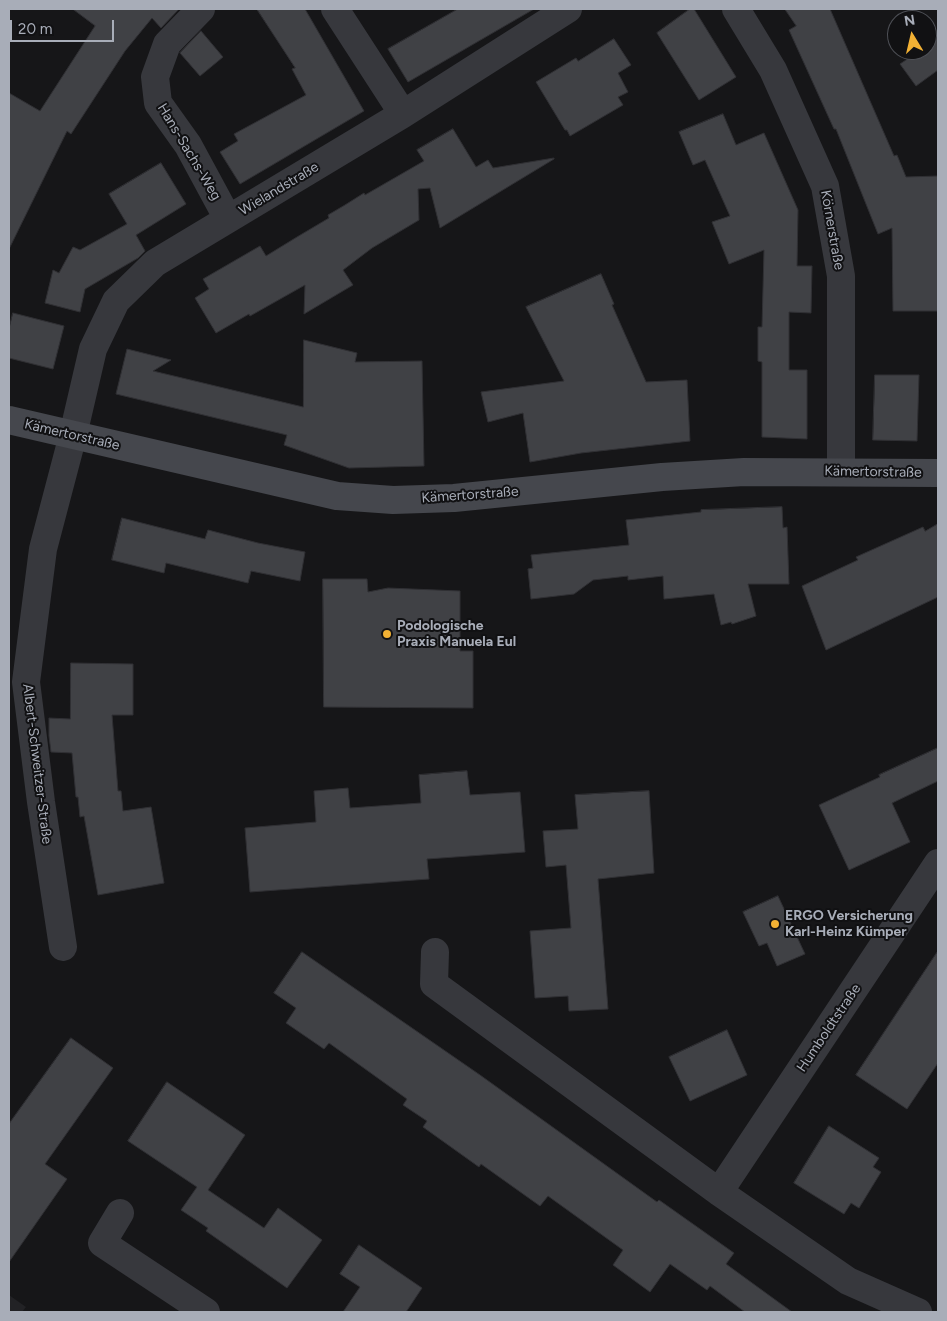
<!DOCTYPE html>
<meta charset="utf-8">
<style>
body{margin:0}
#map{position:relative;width:947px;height:1321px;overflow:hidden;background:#161618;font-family:Figtree,sans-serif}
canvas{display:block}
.frame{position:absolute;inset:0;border:10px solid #a8adb8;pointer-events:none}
.north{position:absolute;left:887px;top:10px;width:50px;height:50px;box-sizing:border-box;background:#111113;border:1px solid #4d4f55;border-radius:50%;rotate:351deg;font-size:14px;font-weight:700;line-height:20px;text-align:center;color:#a8adb8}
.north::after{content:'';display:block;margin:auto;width:18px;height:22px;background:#f2b134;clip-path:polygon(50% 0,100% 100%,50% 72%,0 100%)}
.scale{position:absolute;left:10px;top:20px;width:104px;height:22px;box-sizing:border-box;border:2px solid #a8adb8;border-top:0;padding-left:6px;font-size:15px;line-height:18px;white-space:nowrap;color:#a8adb8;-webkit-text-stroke:4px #111113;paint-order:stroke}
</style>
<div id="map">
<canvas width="947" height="1321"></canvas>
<div class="frame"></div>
<div class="north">N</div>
<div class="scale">20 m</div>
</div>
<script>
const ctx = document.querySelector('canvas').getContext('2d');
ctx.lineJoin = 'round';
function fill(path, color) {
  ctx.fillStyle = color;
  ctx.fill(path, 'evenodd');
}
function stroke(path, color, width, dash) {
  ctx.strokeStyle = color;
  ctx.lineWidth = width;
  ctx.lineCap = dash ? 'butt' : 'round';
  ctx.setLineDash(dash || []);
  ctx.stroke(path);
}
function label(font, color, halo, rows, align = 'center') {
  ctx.font = font + ' Figtree,sans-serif';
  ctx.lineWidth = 4;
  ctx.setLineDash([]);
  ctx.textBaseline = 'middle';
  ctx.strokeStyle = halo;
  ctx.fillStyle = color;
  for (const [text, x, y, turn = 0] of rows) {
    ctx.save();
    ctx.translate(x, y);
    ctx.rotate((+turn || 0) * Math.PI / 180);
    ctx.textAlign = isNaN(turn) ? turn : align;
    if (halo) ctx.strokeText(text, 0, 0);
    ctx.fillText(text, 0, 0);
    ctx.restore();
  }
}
fill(new Path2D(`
 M9 1295 26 1307 22 1312H9Z`), '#222225');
const building = new Path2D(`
 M73 9H179L161 28 152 18 125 51 71 134 67 131 9 249V93L40 111 95 26Z
 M257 9H305L364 111 240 184 220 152 238 141 234 134 306 95 292 69 295 68Z
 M458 9H534L408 82 388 49Z
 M690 9H694L736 77 699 100 657 33Z
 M785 9H830L894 156 897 155 906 177 938 176V311H893L892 228 878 234 836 129H834L789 30 796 26Z
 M201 31 223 57 200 76 180 53Z
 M938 38V70L916 86 900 64 921 50H927V46Z
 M614 39 631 65 618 73 628 92 618 97 623 105 570 136 567 130H565L536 82 576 58 578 61Z
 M723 114 736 145 764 133 798 210 797 266H812L811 313 789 312V370H807V439L762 437V362L758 361V327H762L764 250 729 264 712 222 730 216 705 160 693 165 679 132Z
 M453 129 476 167 488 160 493 168 554 158V159L440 228 430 188 418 189 419 220 372 248 343 270 353 285 304 314 305 285 250 316 249 314 216 333 195 298 209 289 203 279 260 246 266 256 297 237 329 218 328 215 345 205 364 193 365 195 424 161 417 150Z
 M161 163 186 204 136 235 145 251 138 258 85 289 80 312 45 303 53 270 59 273 73 247 80 250 127 224 109 194Z
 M601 274 614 304 612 305 646 382 687 380 690 441 581 453 530 462 523 413 488 422 481 392 564 381 526 307Z
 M13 313 64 326 53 369 9 358V329Z
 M304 340 357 353 355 362 422 361 424 466 349 468 284 445 287 435 116 394 127 349 171 360 153 371 303 407Z
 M875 375H919L917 441 873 440Z
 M782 507 783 528 787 527 789 584H748L756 616 732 624 731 622 721 625 714 594 664 599 663 576 628 580V576L593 580 574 594 531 599 528 569 533 568 531 555 629 545 626 520 701 512V510Z
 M122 518 205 539 208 530 258 543 305 552 300 581 251 571 248 583 166 563 164 573 112 560Z
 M938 524V597L826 650 802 586 858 560 856 557 923 527 925 531Z
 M323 579H367L368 592 388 588 460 591V651H473V708L324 707Z
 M71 663 133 664V715H112L118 791H121L123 811 151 807 164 883 98 895 84 816 80 817 78 797H76L72 753 51 752 49 736V718L70 719Z
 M938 748V781L892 803 910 842 849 870 819 805 880 777 879 775Z
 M467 771 470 795 520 792 525 852 427 859 429 879 250 892 245 828 316 822 314 791 348 788 350 808 421 803 419 775Z
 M649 791 654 873 598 879 608 1009 569 1011 568 996 535 998 530 931 571 928 566 865 546 867 543 831 578 829 575 795Z
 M778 896 805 954 777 966 767 943 759 946 743 912Z
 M938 951V1063L907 1109 856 1075Z
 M302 952 480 1075 657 1202 659 1200 734 1253 726 1264 792 1312H745L710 1286 707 1290 670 1264 650 1292 613 1265 623 1250 548 1196 540 1206 481 1164 479 1167 423 1127 427 1121 403 1105 407 1099 329 1043 324 1049 286 1023 296 1008 274 993Z
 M727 1030 747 1075 690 1101 669 1057Z
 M71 1038 113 1068 45 1164 67 1179 9 1262V1124Z
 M167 1082 245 1135 208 1190 264 1228 278 1208 322 1240 287 1288 206 1231 208 1228 181 1210 197 1187 128 1141Z
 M829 1126 879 1158 873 1167 881 1172 859 1208 851 1203 844 1214 794 1183Z
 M359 1245 422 1288 406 1312H343L360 1287 340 1274Z`);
fill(building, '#404145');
stroke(building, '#303034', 1);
stroke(new Path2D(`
 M201 9 167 44 155 77 158 103 188 145 228 219
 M335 9 403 114
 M736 9 773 70 825 186 841 276V472
 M63 947 41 802 26 682 43 549 73 435 93 349 116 301 155 263 403 114 568 9
 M435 952 434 984 719 1192 848 1281 918 1312
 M719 1192 938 863
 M120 1213 102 1243 206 1312`), '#37383d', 28);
stroke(new Path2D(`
 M9 420 337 496 393 500 454 498 662 477 744 472 938 473`), '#45474d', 28);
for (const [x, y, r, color] of [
 [387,634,5,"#f2b134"],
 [775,924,5,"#f2b134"]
]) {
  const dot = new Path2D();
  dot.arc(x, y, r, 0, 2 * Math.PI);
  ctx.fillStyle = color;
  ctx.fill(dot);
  stroke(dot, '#111113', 2);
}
label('14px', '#a8adb8', '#111113', [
 ["Hans-Sachs-Weg",189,152,59],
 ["Wielandstraße",279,189,-31],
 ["Körnerstraße",832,230,80],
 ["Kämertorstraße",72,435,13],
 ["Kämertorstraße",873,472,1],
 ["Kämertorstraße",470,495,-4],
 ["Albert-Schweitzer-Straße",37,764,83],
 ["Humboldtstraße",829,1028,-56]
]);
label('bold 14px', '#a8adb8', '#111113', [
 ["Podologische",397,626],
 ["Praxis Manuela Eul",397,642],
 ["ERGO Versicherung",785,916],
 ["Karl-Heinz Kümper",785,932]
], 'left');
</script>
